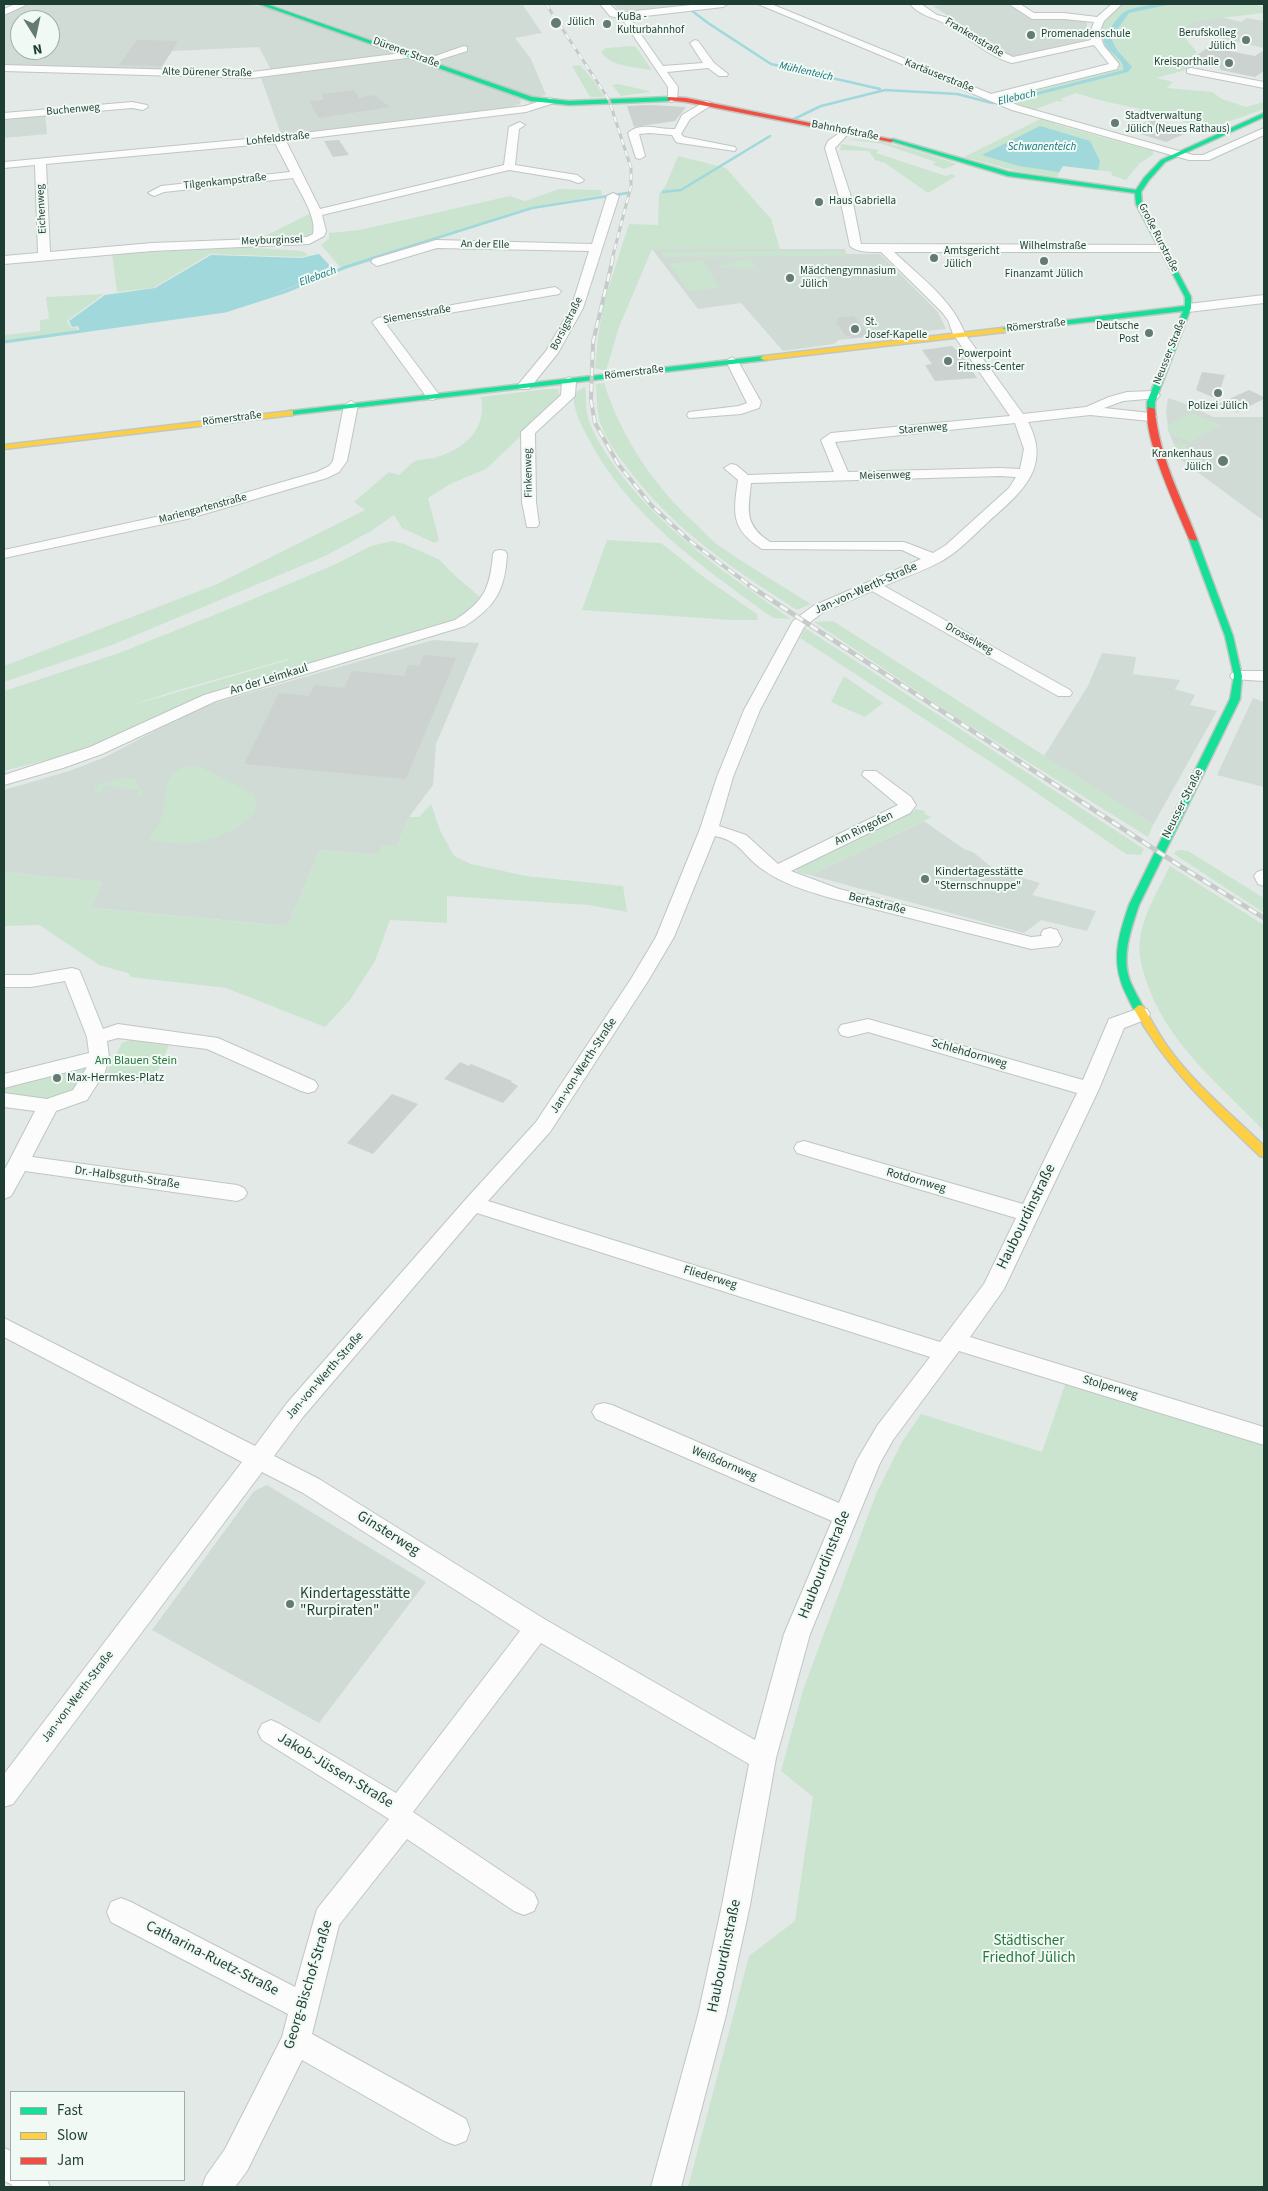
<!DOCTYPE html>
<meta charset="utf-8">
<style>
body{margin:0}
#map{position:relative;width:1268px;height:2191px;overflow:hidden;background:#e3e9e6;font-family:"Source Sans 3",sans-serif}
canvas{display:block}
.frame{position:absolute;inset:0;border:5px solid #1f3e33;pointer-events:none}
.legend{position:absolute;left:10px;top:2091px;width:175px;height:90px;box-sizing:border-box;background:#f1f9f4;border:1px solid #9daea7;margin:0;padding:6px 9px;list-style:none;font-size:15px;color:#1f3e33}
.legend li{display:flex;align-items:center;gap:10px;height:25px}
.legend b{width:25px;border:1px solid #9daea7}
.north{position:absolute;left:10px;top:10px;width:50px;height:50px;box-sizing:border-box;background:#f1f9f4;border:1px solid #9daea7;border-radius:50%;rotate:170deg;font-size:14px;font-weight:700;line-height:20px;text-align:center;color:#1f3e33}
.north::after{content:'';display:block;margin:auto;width:18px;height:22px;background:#647a72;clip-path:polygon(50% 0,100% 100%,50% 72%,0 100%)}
</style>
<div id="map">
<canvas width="1268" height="2191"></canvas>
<div class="frame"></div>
<ul class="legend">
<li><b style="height:6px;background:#16e098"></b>Fast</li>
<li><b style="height:6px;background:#ffcf43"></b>Slow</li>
<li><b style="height:6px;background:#f24e42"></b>Jam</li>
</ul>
<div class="north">N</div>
</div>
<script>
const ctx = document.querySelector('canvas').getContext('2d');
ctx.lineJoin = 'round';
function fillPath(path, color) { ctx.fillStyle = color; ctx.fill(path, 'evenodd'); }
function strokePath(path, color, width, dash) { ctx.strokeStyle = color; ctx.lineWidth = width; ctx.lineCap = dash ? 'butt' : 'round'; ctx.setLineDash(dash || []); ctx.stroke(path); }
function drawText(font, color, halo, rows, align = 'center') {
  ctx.font = font + ' "Source Sans 3",sans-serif'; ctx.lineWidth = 4; ctx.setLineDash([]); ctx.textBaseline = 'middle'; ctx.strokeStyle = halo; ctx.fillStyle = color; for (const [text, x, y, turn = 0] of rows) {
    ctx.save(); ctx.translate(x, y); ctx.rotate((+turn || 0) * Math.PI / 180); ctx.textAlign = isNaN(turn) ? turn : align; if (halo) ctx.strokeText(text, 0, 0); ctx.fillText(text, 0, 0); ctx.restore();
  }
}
const built = new Path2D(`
 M29,4H248L276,10L520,98L521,101L520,104L508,108L282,137L261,78L271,70L259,47L172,51L160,70L4,66V15ZM20,20H50V50H20Z
 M273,4H522L542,33L515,38L531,59L546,95L534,97L516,91Z
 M613,4H683L684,5L620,12Z
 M949,4H1008L1032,19L1060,18L1087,21L1086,40L1012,57L933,6Z
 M1221,17L1241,22L1247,18L1264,21V48L1181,29L1195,21Z
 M45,115L47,134L4,138V119Z
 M652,249H845L846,254H880L938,312L946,329L839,340L834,344L783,351L741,303L698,309Z
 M1168,398L1189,405L1213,417H1264V521L1181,460L1169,433L1166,412Z
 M433,640L479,643L436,744L433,785L409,817L397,846L378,855L320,850L288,926L91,908L102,882L4,872V790L69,771L103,758L186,715L211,704Z
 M1102,653L1136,657L1133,674L1180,680L1175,689L1195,695L1190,705L1217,711L1153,825L1044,756L1088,686Z
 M1253,698L1264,702V787L1217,775Z
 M924,821L964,849L973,852L995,870L1040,883L1032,895L1096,911L1087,931L1041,920L1024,933L810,875Z
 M267,1485L426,1582L319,1723L152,1630L254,1491Z`);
const green = new Path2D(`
 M1121,4H1252L1264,7V13L1195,21L1181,29L1190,32L1184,37L1197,52L1190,60L1196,62L1193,64L1197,65C1185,72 1171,73 1157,78L1173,82L1167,88L1212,92L1222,99L1246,107L1264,102V109L1203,131L1197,129L1196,126L1164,115L1137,113L1141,109C1119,105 1098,100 1076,93L1060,99L1064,101L1062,102L1057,101L1034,110L1000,97L1115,69L1118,65C1094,40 1091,26 1121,4Z
 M631,46L636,47L652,70C635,67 611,67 601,52L606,48Z
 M580,65L593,80L604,97H590L572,66Z
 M618,84L649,91L650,92L621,96L612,85Z
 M1040,119L1055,121V124L1145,149L1146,147L1156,149L1152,152L1154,154L1140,163L1126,180L1111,175L1112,172L1063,166L1057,177L1017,171L964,157Z
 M853,139C888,140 923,153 957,164L944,169L932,164L936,162L883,144L853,140L842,142Z
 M841,144L879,150L876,153L946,176L951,174L956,176L928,193L885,163L875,160L869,151L840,150Z
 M678,156L726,168L771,219L780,249H652L619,327L606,371L595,368L598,337L604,302L629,224L658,225L659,194L666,185Z
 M559,189L601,190L602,195L531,207L341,268L321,245L329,239V233L360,230L510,196L525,201Z
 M311,213L316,234L308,239L265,236Z
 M242,247L302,251L308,255L301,257L210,254L153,288L117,292L112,254Z
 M844,251L845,256L663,257L662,252Z
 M749,258L757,269L716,267Z
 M702,260L720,288L688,291L670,264Z
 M104,294L67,321L71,328L76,327L79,333L4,343V335L40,331V320L49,319L46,297Z
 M604,383C622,439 655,488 699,527C706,534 713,542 721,547C750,567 781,585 811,604L797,610C735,570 678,533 632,474C620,458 606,441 600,422C596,410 597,396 596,384Z
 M585,387C586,395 586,405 587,413C591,431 603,449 613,464C660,530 726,573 791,619L773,618C702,567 628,516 587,436C580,423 572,407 574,393Z
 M546,389H558L560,395L522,435L486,469L450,484L428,498L439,540L435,543L402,528L394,515L371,531L325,556L112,645L4,682V666L215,585L365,510L354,502L389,472L399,475C405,470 411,462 418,460C423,459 429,459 434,458C464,449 487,431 481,397Z
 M1190,413L1222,425L1190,442L1169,433L1167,426Z
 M1179,441L1186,444L1187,448L1198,453L1187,459L1190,461L1181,460L1175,444Z
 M607,540L661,543L705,578L757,614L758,620H733L582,610Z
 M392,541L404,544L440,560L451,572L480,597L458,620L189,701L97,747L4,771V691L119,653L239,605L336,564L371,546ZM288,659V660L129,706L175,691Z
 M833,621L1153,825L1148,837L950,713L814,622Z
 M805,628L1144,849L1141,855L1126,854L1009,774L800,638Z
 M844,676L883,703L865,717L831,702Z
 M187,766H199L253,794C256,800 257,806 254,812C248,827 208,842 193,843C179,845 163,842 149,840C153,833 158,826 161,819C170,796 158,776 187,766Z
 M122,778L135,779L144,794L139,797L137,796L139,790L105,786L100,793L96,792L94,788L97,785Z
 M431,804L440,830L454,856L471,864L526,876L623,886L627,912L588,905L447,896V923L390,920L375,961L350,1000L325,1027L226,988L131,977L128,973L99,965L39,925L4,926V872L103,882L91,908L288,926L320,850L378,855L381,845L397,846L409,817H419Z
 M916,809L925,811L924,814L932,817L810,875L797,872V867L911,813Z
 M1181,850L1188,851L1264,898V913L1174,854L1176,851Z
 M1170,866L1264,925V1131C1219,1084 1164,1041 1145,977C1141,965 1138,951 1140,939C1143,914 1159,889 1170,866Z
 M130,1040L169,1045L152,1084L104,1077L122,1043Z
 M78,1065L89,1072L80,1088L50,1100L4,1093V1084Z
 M1066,1382L1264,1442V2187H688L749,1956L795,1921L813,1797L781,1771L803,1690L876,1494L902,1442L921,1414L1042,1452Z`);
const water = new Path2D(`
 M1156,4H1172L1129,13L1111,38L1117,50L1132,67L1128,72L1010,102L1006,100L1123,70C1126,61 1110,53 1106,46C1102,40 1104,37 1108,32C1125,6 1126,10 1156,4Z
 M1040,126L1090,141L1100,161L1098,170L1063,166L1059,172L1019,166L982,155Z
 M319,254L334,270L279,292L222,311L80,331L78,326L72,327L69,321L105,295L155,288L211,255L301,258Z`);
const streamFar1 = new Path2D(`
 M683,4L708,23L771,64L880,89
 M794,119L821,106L885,90L957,94L992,103L1000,102
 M663,192L681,190L770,136
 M370,259L532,208L627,193`);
const stream = new Path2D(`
 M4,342L225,311L284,292L346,267L374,258`);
const building = new Path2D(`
 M137,40L178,41L162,66L119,65Z
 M1209,47L1255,56L1264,50V71L1255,77L1221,70L1218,64L1210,67L1193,64L1196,62L1189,60Z
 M354,90L359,98L374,95L390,107L319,118L309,101L324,100L322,94Z
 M647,105H652L686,107L675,121L634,127L627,106Z
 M1151,120L1189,132L1166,142L1128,130Z
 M339,140L349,155L333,157L324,141Z
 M854,316L870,336L852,338L850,336H846L835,321H839L837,318Z
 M952,346L961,354L977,378L935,381L925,365L932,364L922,350Z
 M1202,372L1225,375L1217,399L1196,390Z
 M1249,390L1264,397V399L1237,412L1218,404Z
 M424,655L456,658L406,779L244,764L279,693L309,696L315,685L344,688L352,671L404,676L408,665L419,666Z
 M460,1062L469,1066L471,1064L512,1081L511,1082L518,1086L503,1103L444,1079Z
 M392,1094L418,1104L373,1154L347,1143Z`);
const street = new Path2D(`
 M15,4H28L4,15V9Z
 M600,4H610C618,14 623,14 635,11L700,4H728L723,7L637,17L631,20L663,66L703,63L690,43L695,40L698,41L714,63L728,74L727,76H719L708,68L667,72L678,87L677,99L672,102L668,101V87L622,19L610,16Z
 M758,4H771L991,94L1109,64L1094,45L1012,63C986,56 967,35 944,23C932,17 919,15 910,4H921L937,15L949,18L997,49L1013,57L1091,40L1090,33L1094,22L1064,19H1032L1009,4H1020L1034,13H1064L1097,17L1112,4H1122L1104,21L1099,33L1104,46L1119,64L1117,69L1000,98L1020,106L1193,155H1203L1264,128V135L1209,160H1189L1012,110Z
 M464,46L467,47V51L426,64L421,61Z
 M410,52L415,55L414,57L252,78L4,71V65L252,72Z
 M1191,68L1264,82V88L1187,73V69Z
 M550,98L555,101L554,103L526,112L286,141L320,209L504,165L509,127L520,122L525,125L519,129L515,165L577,175L584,180L582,182L578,183L570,180L509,170L322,215L326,231L324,236L309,244L152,251L4,264V256L38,253L35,165L4,168V162L279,136L525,106ZM275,143L290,172L161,186L148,193L154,196L164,192L293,178C300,193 317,217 313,234L307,237L152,243L50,252L46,164Z
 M706,101L710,102V106L690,119L681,134L684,137L735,147L736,149L735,151L680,143L676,142L672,135L650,133L639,134L645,156L640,159L636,158L628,133C640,121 660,130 675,129L682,115Z
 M132,102L147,105L148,107L143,110L132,108L4,119V113Z
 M845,129L850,132L835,148L853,203L861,244L1166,245L1168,248L1162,252H894C919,276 953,300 965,334L1023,414L1086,407L1109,397L1127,392L1153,391L1160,395L1158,398L1123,401L1104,408L1150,413L1157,417L1150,421L1090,415L1028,422C1053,469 1019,494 987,523C972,537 958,552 940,562C923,571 902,578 884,586L1070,690L1072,693L1070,696H1058L872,591L823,612L804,627L760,710L733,777L719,826L746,835L778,864L898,805L862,775L864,771H876L911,797L916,805L910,813L791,871L839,889L1031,937L1042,936L1041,934L1043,930L1050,928L1057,930L1062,940L1058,946L1031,949L827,897C804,890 781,883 762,869C743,856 741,841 715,836L674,937L648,981L550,1132L488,1201L940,1342L984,1284L1016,1218L797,1153L794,1148L797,1143L804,1141L1023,1204L1077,1093L868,1032L848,1037L841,1035L838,1030L841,1025L868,1019L1083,1080L1109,1019L1140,1008L1147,1009L1150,1014L1147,1019L1124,1028L1099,1089L1004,1289L970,1337L1264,1427V1445L959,1351L893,1440L880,1463L810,1634L776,1758L750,1905L726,2015L681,2187H651L698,2015L722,1905L749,1764L541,1643L413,1812L534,1893L538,1902L534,1911L524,1915L514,1911L407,1839L339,1925L312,2034L466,2119L470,2130L466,2141L455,2145L444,2141L302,2060L247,2171L235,2187H202L206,2176L225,2149L282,2037L288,2014L111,1922L107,1912L111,1902L121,1898L131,1902L295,1987L317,1909L389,1819L262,1740L258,1732L262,1724L271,1720L280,1724L396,1793L520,1631L303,1493L262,1472L13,1804L4,1807V1774L242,1462L4,1337V1318L255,1446L287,1403L466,1199L536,1122L631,979L656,937L700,829L717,777L744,710L793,621L813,606L921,559L902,550L762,549C731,529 733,514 738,480L724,468L731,464L736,465L748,475L834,472L821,440L831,433L1010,416L953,334L948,320L942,312L881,252C870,252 858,253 850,246L841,203L825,148L828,141ZM1015,423L1024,449L1020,469L1000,468L848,472L835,442ZM1000,476L1016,477L1009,488L946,545L933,553L904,542H770C744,525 748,511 751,483ZM477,1213L930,1357L877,1426L857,1460L839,1503L612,1405L604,1403L596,1405L592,1412L596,1419L832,1521L784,1634L755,1740L546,1620L319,1479L274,1456L303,1417Z
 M613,193L619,196L583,308L558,353L529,389H519L517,386L546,351L571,308L589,251L437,248L377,266L371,262L373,259L436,240L592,244L607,196Z
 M555,287L561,291L559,294L386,324L440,396L433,400L428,399L372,322L378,318Z
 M1264,295V303L1188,312L1182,308L1188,304Z
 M732,357L738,361L761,402L759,408L741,414L689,418L687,415L689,412L739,406L747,403L726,361Z
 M569,377L576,381L575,396L535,433L536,502L539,524L537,527H527L522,502L521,432L561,395L562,381Z
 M351,401L358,405L347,461L339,472L327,478L187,519L4,558V550L179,512L317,472L329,466L333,461L344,405Z
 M500,550L505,551L507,554C505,590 496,606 465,626L216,701L102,754L63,768L4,785V775L90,747L204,695L455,620C484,601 490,589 493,554L495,551Z
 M1238,671H1264V681L1232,679L1230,676L1232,673Z
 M1263,870L1264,871V886L1258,884L1254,876L1257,872Z
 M72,968L79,970L81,974L103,1029L118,1024L218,1038L315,1081L318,1086L315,1091L308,1093L301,1091L207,1049L118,1038L107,1041L109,1057L105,1072L87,1100L56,1111L32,1157L237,1185L244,1188L247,1193L244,1198L237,1201L25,1171L11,1196L4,1199V1171L35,1111L4,1107V1093L47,1099L73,1090L87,1067L4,1088V1074L89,1053L87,1037L65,981L31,987H4V975H31Z
 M4,2148L11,2151V2180H47L50,2187H13L11,2184L4,2181Z`);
const fast = new Path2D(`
 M259,4H266L532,97L569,101L669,97L672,99L669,101L569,105L531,101Z
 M1264,113V117L1165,162L1149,180L1141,192L1142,204L1191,297V308L1155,402V409L1151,411L1147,409V402L1183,311L1002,332L998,330L1002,328L1185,306V297L1136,204L1135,193L1008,176L888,140L893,139L1009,172L1136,190L1144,178L1161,160Z
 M764,356L768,358L767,360L290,415L286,413L290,411Z
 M1190,537L1197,539L1233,636L1242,676L1240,699L1139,905C1131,929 1121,956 1130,981C1134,991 1140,1000 1144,1009L1139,1013C1133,1011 1131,1004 1128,998C1110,964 1117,940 1129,905L1230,699L1234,676L1225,636L1189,539Z`);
const slow = new Path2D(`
 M1002,328L1006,330L1005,332L764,360L760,358L764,356Z
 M290,411H293V415L4,449V445Z
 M1139,1005L1143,1006C1151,1020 1158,1033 1167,1046C1194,1084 1231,1114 1264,1146V1157L1260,1156C1212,1110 1166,1068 1134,1009Z`);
const jam = new Path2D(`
 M669,97L686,98L894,140L891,142L686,102L667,100Z
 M1148,407L1155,409C1158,454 1181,497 1197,539L1196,541L1189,539C1178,512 1141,433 1148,407Z`);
const railFar2 = new Path2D(`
 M546,4L609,100L631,168V186L612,259`);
const railFar1 = new Path2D(`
 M613,258L593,342L591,401L595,423L618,464L652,506L690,541L752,587`);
const rail = new Path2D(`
 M750,586L1177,864L1264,918`);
const markers = [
 [556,23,6,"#647a72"],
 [607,24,5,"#647a72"],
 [1031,35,5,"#647a72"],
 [1246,40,5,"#647a72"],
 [1229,63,5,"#647a72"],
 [1115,123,5,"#647a72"],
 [819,202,5,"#647a72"],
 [934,258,5,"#647a72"],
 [1044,261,5,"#647a72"],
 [790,278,5,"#647a72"],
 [855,329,5,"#647a72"],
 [1149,333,5,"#647a72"],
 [948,361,5,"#647a72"],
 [1218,393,5,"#647a72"],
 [1223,461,6,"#647a72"],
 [925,879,5,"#647a72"],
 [57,1078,5,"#647a72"],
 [290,1604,5,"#647a72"]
];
const farPoinames = [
 ["KuBa -",617,18],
 ["Kulturbahnhof",617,31],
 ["Jülich",567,23],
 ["Berufskolleg",1236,34,"right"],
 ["Jülich",1236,47,"right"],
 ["Promenadenschule",1041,35],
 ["Kreisporthalle",1219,63,"right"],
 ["Stadtverwaltung",1125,117],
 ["Jülich (Neues Rathaus)",1125,130],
 ["Haus Gabriella",829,202],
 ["Amtsgericht",944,252],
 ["Jülich",944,265],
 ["Mädchengymnasium",800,272],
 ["Jülich",800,285],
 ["Finanzamt Jülich",1044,275,"center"],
 ["St.",865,323],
 ["Josef-Kapelle",865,336],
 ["Deutsche",1139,327,"right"],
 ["Post",1139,340,"right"],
 ["Powerpoint",958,355],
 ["Fitness-Center",958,368],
 ["Polizei Jülich",1218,407,"center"],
 ["Krankenhaus",1212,455,"right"],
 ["Jülich",1212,468,"right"]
];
const farStreetnames = [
 ["Frankenstraße",974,38,31],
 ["Dürener Straße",406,53,20],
 ["Alte Dürener Straße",207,73,1],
 ["Kartäuserstraße",939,76,22],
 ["Buchenweg",73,110,-5],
 ["Bahnhofstraße",845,131,11],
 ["Lohfeldstraße",278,139,-6],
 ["Tilgenkampstraße",225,182,-6],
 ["Eichenweg",42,209,-93],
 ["Große Rurstraße",1158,238,63],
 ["Meyburginsel",272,241,-2],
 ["An der Elle",485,245,1],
 ["Wilhelmstraße",1053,247],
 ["Siemensstraße",417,315,-10],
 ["Borsigstraße",567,324,-63],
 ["Römerstraße",1036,326,-6],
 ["Neusser Straße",1170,352,-68],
 ["Römerstraße",634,373,-7],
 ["Römerstraße",232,419,-7],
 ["Starenweg",923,429,-5],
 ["Finkenweg",529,473,-91],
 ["Meisenweg",885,476,-2],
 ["Mariengartenstraße",203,509,-15],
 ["Drosselweg",969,639,29]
];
const farWaternames = [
 ["Mühlenteich",806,72,13],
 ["Ellebach",1017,98,-13],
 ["Schwanenteich",1042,148],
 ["Ellebach",318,277,-20]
];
const streetNames = [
 ["Jan-von-Werth-Straße",866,589,-24],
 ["An der Leimkaul",269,680,-17],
 ["Neusser Straße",1183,804,-63],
 ["Am Ringofen",864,829,-26],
 ["Bertastraße",877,904,14],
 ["Schlehdornweg",969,1054,16],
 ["Jan-von-Werth-Straße",584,1066,-57],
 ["Dr.-Halbsguth-Straße",127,1178,8],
 ["Rotdornweg",916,1181,16],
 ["Fliederweg",710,1278,17],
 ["Jan-von-Werth-Straße",325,1376,-49],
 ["Stolperweg",1110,1388,17],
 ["Weißdornweg",724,1464,23],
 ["Jan-von-Werth-Straße",78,1697,-53]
];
const poiNames = [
 ["Kindertagesstätte",935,872],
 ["\"Sternschnuppe\"",935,886],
 ["Max-Hermkes-Platz",67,1078]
];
const parkNames = [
 ["Am Blauen Stein",136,1061]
];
const nearStreetnames = [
 ["Haubourdinstraße",1027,1217,-64],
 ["Ginsterweg",388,1534,32],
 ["Haubourdinstraße",825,1565,-68],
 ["Jakob-Jüssen-Straße",335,1771,31],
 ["Haubourdinstraße",725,1956,-78],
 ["Catharina-Ruetz-Straße",212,1959,27],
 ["Georg-Bischof-Straße",309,1985,-73]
];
const nearPoinames = [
 ["Kindertagesstätte",300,1595],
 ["\"Rurpiraten\"",300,1612]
];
const nearParknames = [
 ["Städtischer",1029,1942],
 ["Friedhof Jülich",1029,1959]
];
fillPath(built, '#d0dbd6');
fillPath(green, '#cbe4d0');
fillPath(water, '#a0d8db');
strokePath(streamFar1, '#a0d8db', 2.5);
strokePath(stream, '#a0d8db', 3);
fillPath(building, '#cbd2cf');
strokePath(street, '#c0c6c3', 2);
strokePath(fast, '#bfc7c3', 3);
strokePath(slow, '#bfc7c3', 3);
strokePath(jam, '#bfc7c3', 3);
fillPath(street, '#fbfcfb');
fillPath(fast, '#16e098');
fillPath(slow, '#ffcf43');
fillPath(jam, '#f24e42');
strokePath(railFar2, '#c6cbc9', 3);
strokePath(railFar1, '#c6cbc9', 4);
strokePath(rail, '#c6cbc9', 5);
strokePath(railFar2, '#f1f9f4', 2, [6]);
strokePath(railFar1, '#f1f9f4', 2.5, [8]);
strokePath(rail, '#f1f9f4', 3, [9]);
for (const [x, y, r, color] of markers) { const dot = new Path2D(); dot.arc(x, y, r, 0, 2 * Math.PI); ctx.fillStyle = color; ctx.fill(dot); strokePath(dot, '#f1f9f4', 2); }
drawText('11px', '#1f3e33', '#f1f9f4', farPoinames, 'left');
drawText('11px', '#1f3e33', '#f1f9f4', farStreetnames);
drawText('italic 11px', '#15767f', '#f1f9f4', farWaternames);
drawText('12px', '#1f3e33', '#f1f9f4', streetNames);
drawText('12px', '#1f3e33', '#f1f9f4', poiNames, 'left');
drawText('12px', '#26783f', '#f1f9f4', parkNames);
drawText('15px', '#1f3e33', '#f1f9f4', nearStreetnames);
drawText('15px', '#1f3e33', '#f1f9f4', nearPoinames, 'left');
drawText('15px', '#26783f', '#f1f9f4', nearParknames);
</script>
